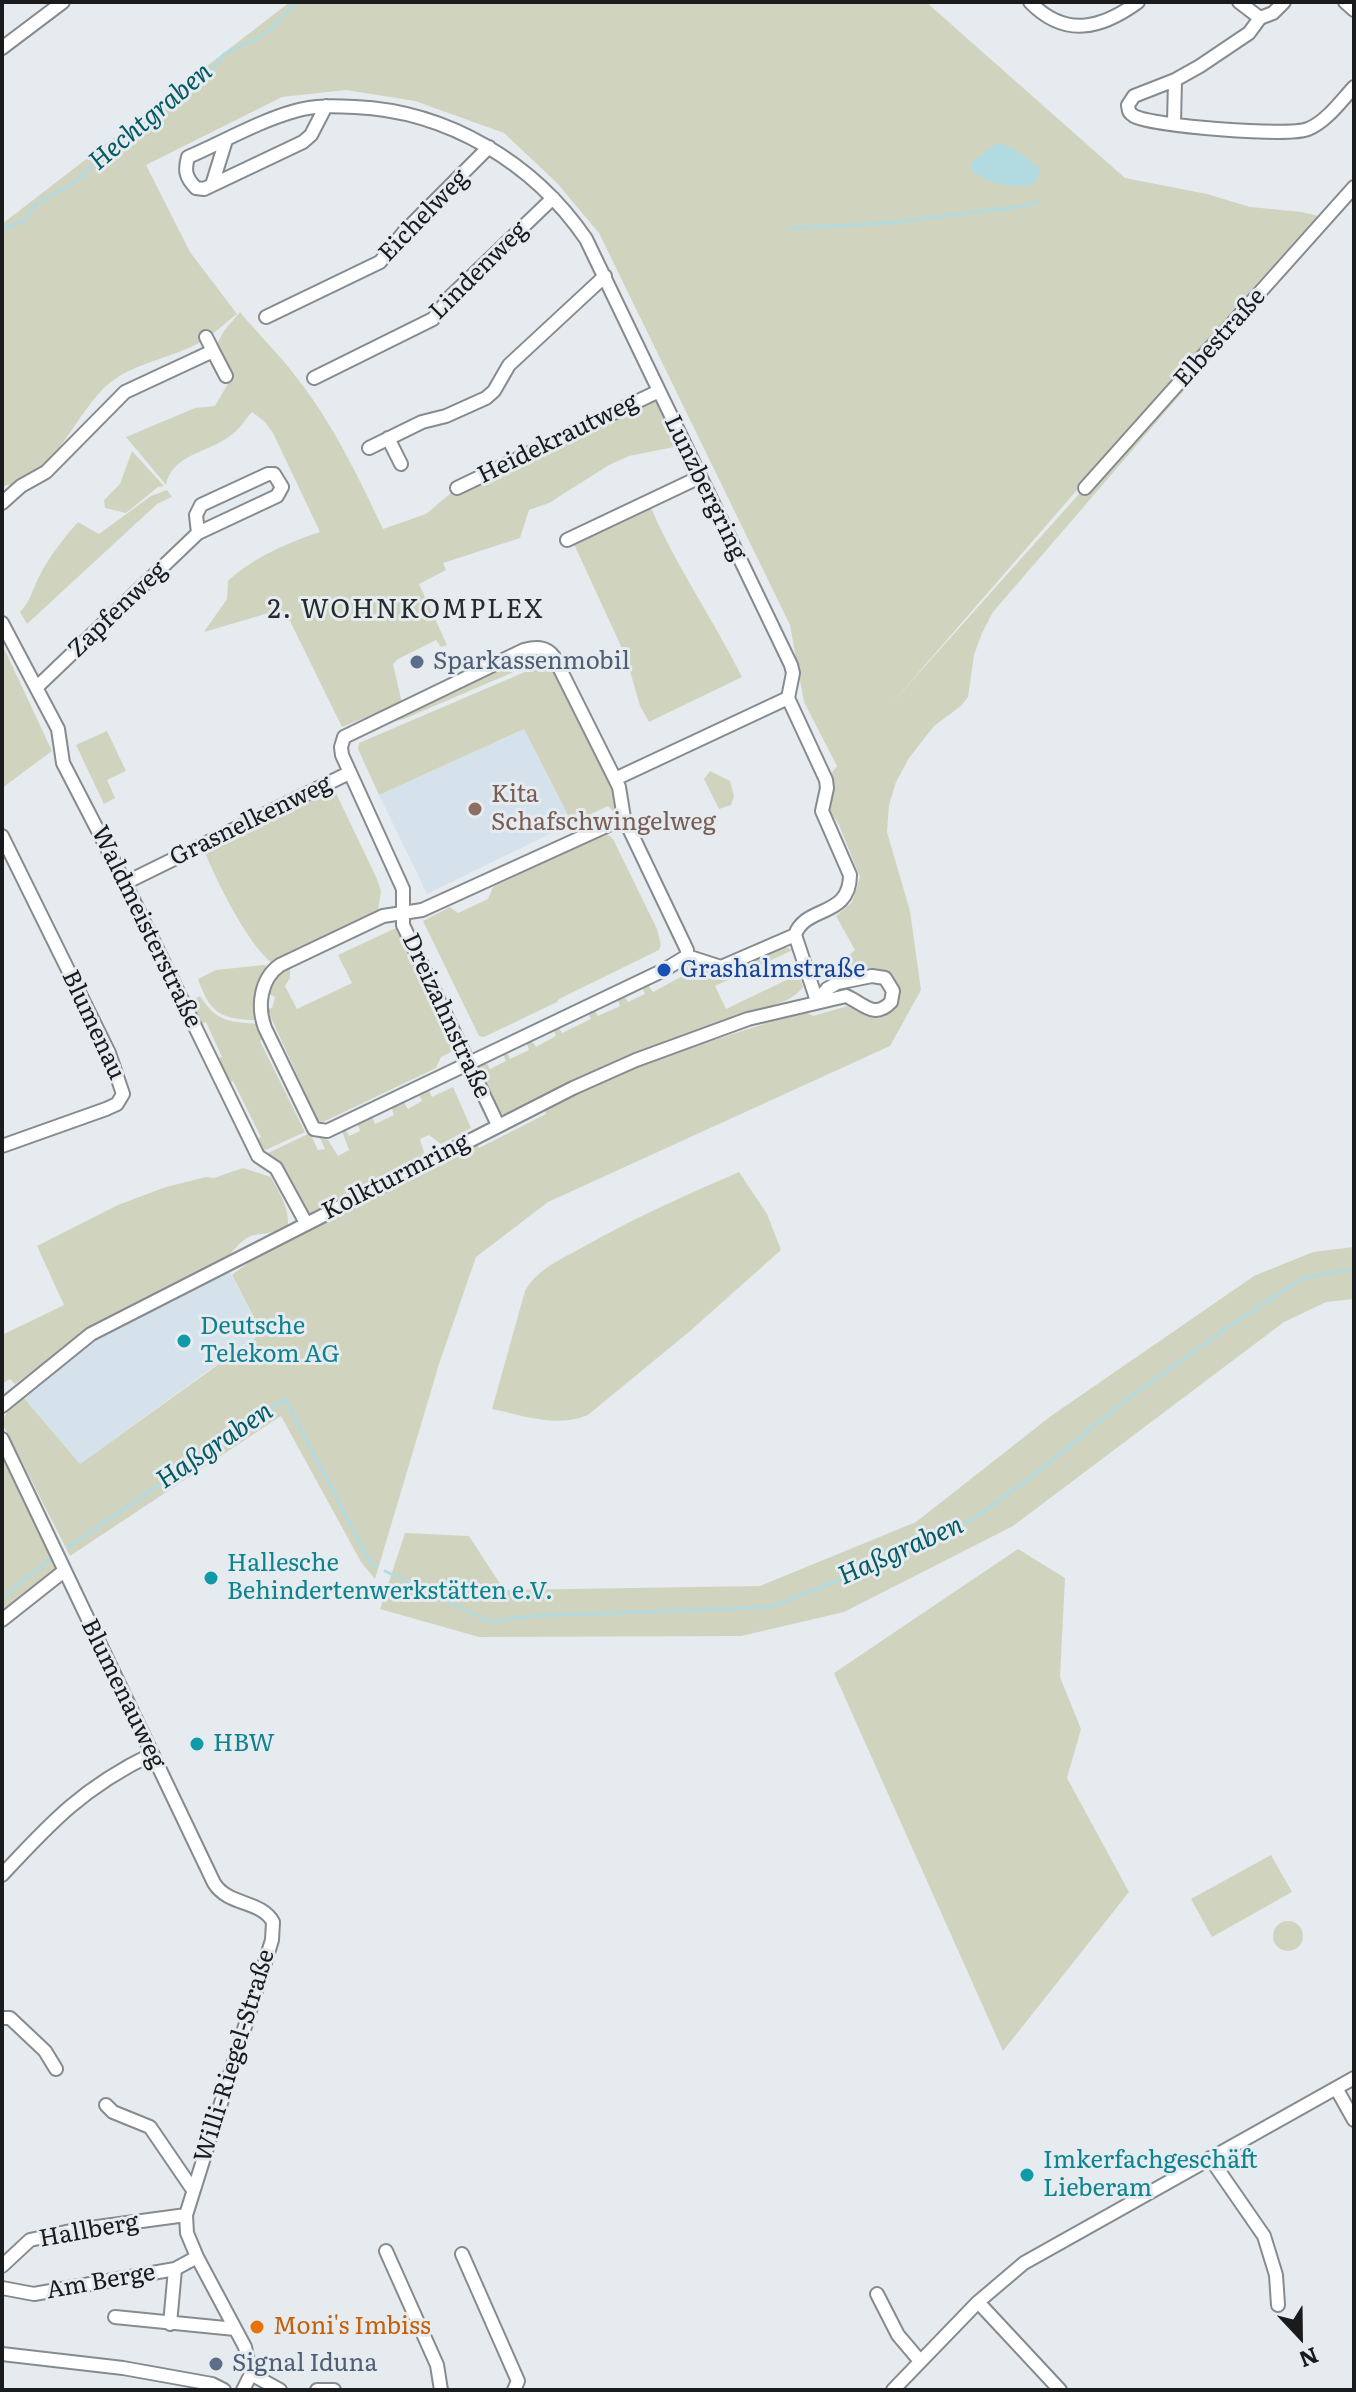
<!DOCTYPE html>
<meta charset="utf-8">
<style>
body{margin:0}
#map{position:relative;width:1356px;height:2392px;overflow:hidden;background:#e6ebef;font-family:Literata,serif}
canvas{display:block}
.frame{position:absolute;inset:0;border:4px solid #1a1b1d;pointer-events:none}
.north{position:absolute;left:1260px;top:2296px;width:80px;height:80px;-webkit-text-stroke:6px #e6ebef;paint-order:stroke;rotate:158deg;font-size:22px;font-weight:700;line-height:32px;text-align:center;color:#1a1b1d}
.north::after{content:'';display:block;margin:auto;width:28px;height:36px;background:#1a1b1d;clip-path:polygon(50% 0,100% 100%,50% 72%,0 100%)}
</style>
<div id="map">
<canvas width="1356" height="2392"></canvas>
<div class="frame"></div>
<div class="north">N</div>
</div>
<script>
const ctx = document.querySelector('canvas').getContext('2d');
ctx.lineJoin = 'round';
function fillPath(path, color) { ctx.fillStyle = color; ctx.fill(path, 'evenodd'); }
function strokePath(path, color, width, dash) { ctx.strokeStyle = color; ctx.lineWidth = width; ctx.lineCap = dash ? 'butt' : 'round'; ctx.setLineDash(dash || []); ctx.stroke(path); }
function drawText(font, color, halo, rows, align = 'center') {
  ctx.font = font + ' Literata,serif'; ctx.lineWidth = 6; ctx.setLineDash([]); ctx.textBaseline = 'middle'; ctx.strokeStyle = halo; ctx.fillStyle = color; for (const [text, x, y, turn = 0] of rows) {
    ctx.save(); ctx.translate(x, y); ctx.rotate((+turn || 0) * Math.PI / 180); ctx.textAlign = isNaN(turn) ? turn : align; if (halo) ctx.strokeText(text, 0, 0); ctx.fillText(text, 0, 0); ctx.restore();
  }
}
const built = new Path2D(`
 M524,729L572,823L427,894L379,795Z
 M226,1265L261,1332L80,1464L20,1393L92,1335Z`);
const green = new Path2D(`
 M290,2H926L1125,178L1207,194L1250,207L1302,212L1318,216L1248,293L892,703L1250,303L1254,309L993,612L982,633L974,655L968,697L961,706L934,726L909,758L896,782L889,805L887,832L910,911L921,990L890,1046L548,1202L476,1257L439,1364L375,1579L361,1562L281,1416L70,1556L3,1425C2,1412 15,1406 24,1398L80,1464L262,1333L232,1275L249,1262L475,1142L479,1148L546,1114L544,1108L643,1063L804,1011L813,1016L851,1005L872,1017L887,1012L899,1002L897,987L882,969L854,970L847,957L855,950L836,916L852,902L860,877L839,825L827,807L826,780L837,766L804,702L790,625L599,233L557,183L504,133L415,101L346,90L282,97L146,165L190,252L237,314C224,324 212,336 197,344C166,360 127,364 102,390C72,421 50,482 2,486V224Z
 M240,312C258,334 280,355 297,378C333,424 358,476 383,529L426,514L457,488L659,391L700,477L690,481L674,447L629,456L609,465L549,503L529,510L520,538L443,563L446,570L419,584L447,645L441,647L436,640L398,659L393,664L402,703L342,727L290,621L272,612L204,632L227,599L228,581C254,557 287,543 320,532L273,433L265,422L252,412C245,420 239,430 230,436C209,452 171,455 166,485L126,437L195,408L215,406L229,382L213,351L224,331Z
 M132,451L164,486L158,487L126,513L105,508L104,500L120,484Z
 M167,490L172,497L157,504L27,624L20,612C31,601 33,587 41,573C51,554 64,538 78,522L99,534L151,496Z
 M650,506C676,566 713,619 742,677L649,722L640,706L626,657L573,542Z
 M2,644L52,751L2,788Z
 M534,655L544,659L404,719L375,726L520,658Z
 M548,662L618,801L620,811H613L608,806L572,823L524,729L379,795L358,749L359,743Z
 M107,731L126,771L107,780L115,798L104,804L76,745Z
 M710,771L730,781L734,796L731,805L719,809L704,779Z
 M330,789L335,791L377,879L381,891L378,911L367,916L368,919L273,964C247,944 216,880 203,848Z
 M606,833L613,839L657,929L661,945L659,950L559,999L557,1002L484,1037L479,1036L423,921L450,907L458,913L488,899L493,887Z
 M398,927L455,1050L441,1057L436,1068L323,1122L318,1121L267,1009L272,1008L275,997L267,993L273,975L290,967V978L285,986L297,1009L352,983L338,955Z
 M782,946L793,950L715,986L726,1009L799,974L803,987C783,1013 741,1005 717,1027L507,1115L499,1113L496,1109L479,1074L480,1067L486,1062L490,1069L506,1061L503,1054L507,1052L510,1059L529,1050L526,1042L531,1040L536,1047L556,1036L553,1029L558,1026L562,1033L591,1019L588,1012L594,1009L598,1016L620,1006L617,998L624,996L628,1002L645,994L642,987L647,984L653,992L688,973L685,967L727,970Z
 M264,965L270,967L259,1020C222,1020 210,1014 198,979L216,970Z
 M200,996C217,1023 231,1022 261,1024L266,1037L260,1041L305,1132L261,1152L255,1140L261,1137L233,1081L228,1083L216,1060L222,1057L206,1022L199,1025L188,1003Z
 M453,1087L471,1128L441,1144L429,1135L420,1139L424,1152L419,1162L316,1214H306L264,1155L310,1133L318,1150L325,1149L320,1138L328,1140L338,1156L349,1150L342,1131L345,1129L349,1136L360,1131L357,1122L372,1116L375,1124L394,1115L391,1106L403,1101L408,1109L422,1101L418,1093L428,1089L432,1097Z
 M243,1168L271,1177C279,1192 289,1207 288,1225C276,1235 265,1232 251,1236C241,1240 234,1250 227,1258L79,1337L15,1384L10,1379L2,1384V1335L64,1305L37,1246L118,1205L166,1187L206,1177L214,1178Z
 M739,1172L767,1214L781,1250L690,1331L588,1415C556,1428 525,1416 492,1409L525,1291C537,1269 562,1259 583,1247C634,1218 686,1195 739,1172Z
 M1354,1247V1299L1326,1302L1284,1322L1013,1526L844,1612L741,1636L479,1637L380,1609L405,1533L469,1536L504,1590L760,1586L916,1522L1051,1416L1254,1276L1313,1252Z
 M2,1459L26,1498L56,1568L2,1615Z
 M1018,1549L1065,1578L1060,1677L1081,1729L1067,1778L1129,1892L1003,2051L834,1673Z
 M1271,1855L1292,1892L1212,1937L1191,1899Z
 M1273 1936a15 15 0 1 1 30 0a15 15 0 1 1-30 0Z`);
const water = new Path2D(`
 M997,143L1014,149L1039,168L1040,174L1032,185C1007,187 993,185 972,171V162Z`);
const stream = new Path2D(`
 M791,228L888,223L1024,206L1040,201
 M2,229L23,221L36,204L74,183L139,123L168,106L202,81L224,54L265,34L297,2
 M68,1547L285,1399L370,1562L376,1566
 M385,1571L490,1622L531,1616L771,1607L894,1558L973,1519L1029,1479L1123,1402L1231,1325L1303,1278L1354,1269
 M2,1598L50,1559`);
const minor = new Path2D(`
 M1030,2C1065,38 1101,29 1138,2
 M1239,2L1260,18
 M1284,2L1273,13L1260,18L1249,33L1200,66L1175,80L1134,96L1128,105C1129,111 1128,112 1134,116C1152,126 1288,137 1308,129C1326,122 1341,101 1354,87
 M1345,2L1354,10
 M2,48L63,2
 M326,106L311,135L303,142L204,189L196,188C186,178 184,171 188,157C223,142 259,121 295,111C315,105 335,106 355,107C448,111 534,163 586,239L791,665L793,673L788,698L826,780L827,788L822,811L850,875C850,918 805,905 795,935L817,1001
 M1174,123L1175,80
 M212,185L226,140
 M266,317L380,262L404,232L489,147
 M213,351L226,376
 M314,378L433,319L451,296L553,198
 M388,438L401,464
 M369,448L422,422L446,416L486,398L494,391L509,365L605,276
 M457,488L659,391
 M1085,488L1354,187
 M2,503L21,486L46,472L125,392L213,351L206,337
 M567,540L700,477
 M2,623L58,729L63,763L125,883L258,1156L276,1168L306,1223
 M37,687L198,533L277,496L282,487L274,474H268L201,505L196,515L198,533
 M615,779L788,698
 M624,818L422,910L383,916L280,965C260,979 257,1007 265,1028L314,1129L327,1131L664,970L687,956
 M2,836L109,1053L123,1094L117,1104L106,1109L2,1146
 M125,883L349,773
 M687,956L721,967L795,935
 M498,1125L403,925V889L342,755L341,747L344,737L524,650C535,647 546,646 554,657L619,787L624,818L687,950V956
 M2,1406L91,1334L573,1088L636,1060L748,1019L846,996C863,1003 874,1020 891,1002L893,991L885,978L872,976L837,983L827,989L817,1001
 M2,1439L214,1883C228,1906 261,1900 273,1922L272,1940L186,2215L187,2233L197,2257L245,2347L251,2374L243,2390
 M2,1620L64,1571
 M2,1875C52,1821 84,1787 152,1754
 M2,2018H10L45,2051L56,2069
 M1336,2088L1354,2120
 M106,2105L113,2112L150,2127L193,2190
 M1210,2158L1264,2236L1276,2275L1278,2305
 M386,2251L437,2365L441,2390
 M462,2254L518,2381L514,2390
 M2,2266L30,2240L75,2230L186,2215
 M2,2288L34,2294L175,2269L197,2257
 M877,2294L898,2335L920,2361
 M978,2302L1060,2390
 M115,2317L235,2329
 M170,2324L175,2269
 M2,2354L123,2368L212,2384L224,2390
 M251,2374L280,2390
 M317,2390H334
 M893,2390L978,2302L1024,2263L1354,2078`);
const markers = [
 [417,662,8,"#5c6f8a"],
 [475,809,8,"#8d6e63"],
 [664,970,8,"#1a4fb4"],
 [184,1341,8,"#0f9aa8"],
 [211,1578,8,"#0f9aa8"],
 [197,1744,8,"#0f9aa8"],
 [1027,2175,8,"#0f9aa8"],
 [257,2327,8,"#e8710a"],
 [216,2364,8,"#5c6f8a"]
];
const streetNames = [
 ["Eichelweg",424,216,-46],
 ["Lindenweg",479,271,-45],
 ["Elbestraße",1220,338,-48],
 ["Heidekrautweg",558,439,-26],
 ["Lunzbergring",705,488,64],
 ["Zapfenweg",118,610,-44],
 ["Grasnelkenweg",251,821,-26],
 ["Waldmeisterstraße",146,927,64],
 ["Dreizahnstraße",446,1016,65],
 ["Blumenau",93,1025,65],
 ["Kolkturmring",396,1177,-27],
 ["Blumenauweg",123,1694,64],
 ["Willi-Riegel-Straße",235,2056,-73],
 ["Hallberg",89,2231,-10],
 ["Am Berge",101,2282,-10]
];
const serviceNames = [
 ["Sparkassenmobil",433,662],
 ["Signal Iduna",232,2364]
];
const educationNames = [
 ["Kita",491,795],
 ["Schafschwingelweg",491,823]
];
const transitNames = [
 ["Grashalmstraße",680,970]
];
const cultureNames = [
 ["Deutsche",200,1327],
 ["Telekom AG",200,1355],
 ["Hallesche",227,1564],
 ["Behindertenwerkstätten e.V.",227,1592],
 ["HBW",213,1744],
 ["Imkerfachgeschäft",1043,2161],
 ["Lieberam",1043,2189]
];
const foodNames = [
 ["Moni's Imbiss",273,2327]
];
const waterNames = [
 ["Hechtgraben",151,117,-40],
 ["Haßgraben",215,1446,-34],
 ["Haßgraben",901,1551,-24]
];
const neighbourhoodNames = [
 ["2. WOHNKOMPLEX",406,610]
];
fillPath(built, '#d5e2eb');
fillPath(green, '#d0d4be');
fillPath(water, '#b2dae1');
strokePath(stream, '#b2dae1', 3);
strokePath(minor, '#868b8f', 16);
strokePath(minor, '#fff', 12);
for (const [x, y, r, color] of markers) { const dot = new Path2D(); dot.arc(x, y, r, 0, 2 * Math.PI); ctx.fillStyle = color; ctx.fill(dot); strokePath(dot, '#e6ebef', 3); }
drawText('24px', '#1a1b1d', '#e6ebef', streetNames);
drawText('24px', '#4e5e75', '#e6ebef', serviceNames, 'left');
drawText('24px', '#785e54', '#e6ebef', educationNames, 'left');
drawText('24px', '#164399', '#e6ebef', transitNames, 'left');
drawText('24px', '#0d838f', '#e6ebef', cultureNames, 'left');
drawText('24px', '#c56008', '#e6ebef', foodNames, 'left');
drawText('italic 26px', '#045a65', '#e6ebef', waterNames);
ctx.letterSpacing = '2px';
drawText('26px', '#262a2d', '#e6ebef', neighbourhoodNames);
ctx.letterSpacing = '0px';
</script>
